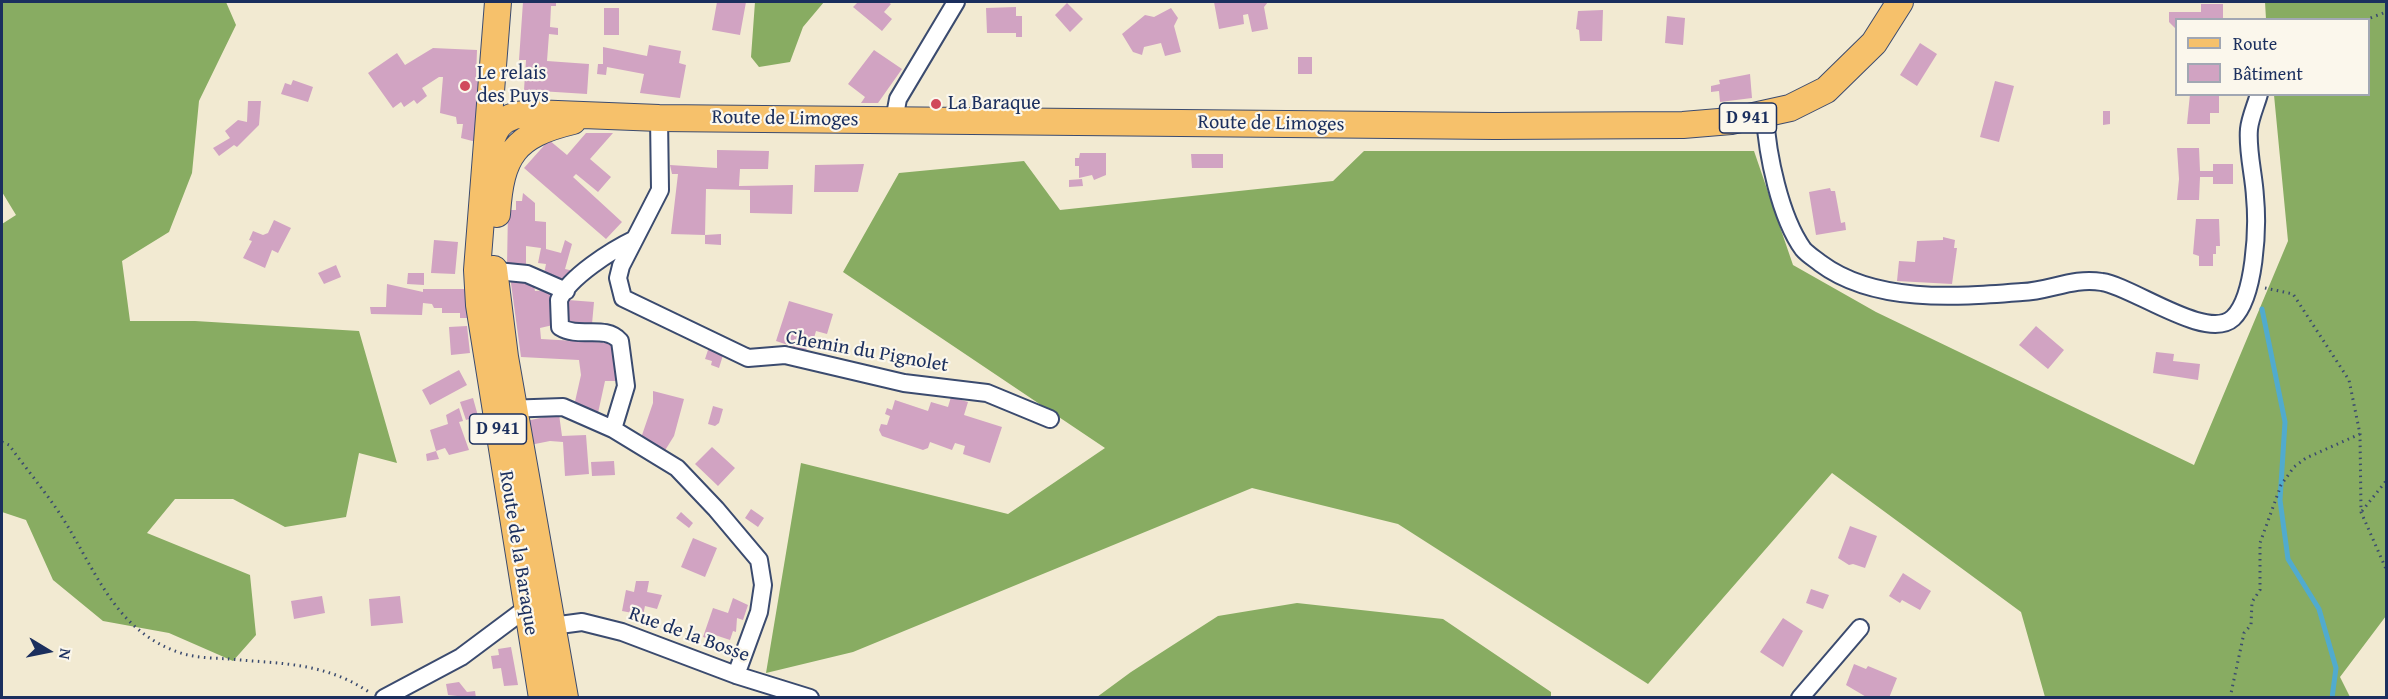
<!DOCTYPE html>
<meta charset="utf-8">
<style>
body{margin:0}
#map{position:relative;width:2388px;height:699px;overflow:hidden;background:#f2ead2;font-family:"Gentium Book Plus",serif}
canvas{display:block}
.frame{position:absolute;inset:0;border:3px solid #1b2f5e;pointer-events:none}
.legend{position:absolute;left:2175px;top:18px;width:195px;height:78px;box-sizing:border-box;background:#fbf7ec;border:2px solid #a1a7b3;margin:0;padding:8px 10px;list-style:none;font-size:18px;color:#1b2f5e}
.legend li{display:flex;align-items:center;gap:12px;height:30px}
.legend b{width:30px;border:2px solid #a1a7b3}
.north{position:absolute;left:18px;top:621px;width:60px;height:60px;-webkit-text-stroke:4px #fbf7ec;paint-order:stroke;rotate:100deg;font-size:16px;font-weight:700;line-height:24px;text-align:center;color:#1b2f5e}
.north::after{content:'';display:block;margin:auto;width:21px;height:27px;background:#1b2f5e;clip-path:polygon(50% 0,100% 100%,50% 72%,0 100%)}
</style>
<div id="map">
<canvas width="2388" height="699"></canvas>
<div class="frame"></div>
<ul class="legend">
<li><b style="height:8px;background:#f6c16b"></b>Route</li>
<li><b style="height:16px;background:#d1a3c2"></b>Bâtiment</li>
</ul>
<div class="north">N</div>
</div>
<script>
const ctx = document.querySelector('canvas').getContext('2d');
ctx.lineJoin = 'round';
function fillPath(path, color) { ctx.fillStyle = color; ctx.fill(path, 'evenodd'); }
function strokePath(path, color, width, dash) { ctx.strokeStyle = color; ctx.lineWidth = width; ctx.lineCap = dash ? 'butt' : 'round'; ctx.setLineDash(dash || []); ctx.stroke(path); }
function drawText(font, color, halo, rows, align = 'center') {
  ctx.font = font + ' "Gentium Book Plus",serif'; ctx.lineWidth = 4.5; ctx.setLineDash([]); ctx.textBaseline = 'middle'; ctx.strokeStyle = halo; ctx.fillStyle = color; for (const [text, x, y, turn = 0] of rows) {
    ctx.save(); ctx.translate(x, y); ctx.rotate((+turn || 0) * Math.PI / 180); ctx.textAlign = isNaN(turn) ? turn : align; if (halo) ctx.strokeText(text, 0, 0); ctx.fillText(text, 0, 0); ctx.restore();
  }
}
const forest = new Path2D(`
 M2,2H226L236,25L199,101L192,173L169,232L122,261L130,321H195L359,331L397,463L359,453L346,517L285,527L233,499H175L147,533L250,575L256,635L233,661L169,633L103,621L53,580L26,520L2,512V224L16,215L2,192Z
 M755,2H824L803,27L790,62L759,67L751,57Z
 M2265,2H2386V616L2340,677L2350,697H2045L2021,612L1832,473L1648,684L1398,524L1252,488L853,652L766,673L801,463L1008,514L1105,448L843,272L899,173L1024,161L1060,210L1333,181L1364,151H1754L1793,265L1876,312L2194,465L2288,241L2274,95L2368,94V20L2266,19Z
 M1297,603L1443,619L1551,692V697H1097L1131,672L1218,616Z`);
const stream = new Path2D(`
 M2262,309L2285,422L2280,500L2288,559L2319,609L2336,668L2332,698`);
const building = new Path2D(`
 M523,2H556V6H551L550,27L558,28V35L549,34L547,61L589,64L587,94L524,90L526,60H519Z
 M717,2H746L740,35L712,30Z
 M858,2H888L891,4L884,12L892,19L882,31L853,7Z
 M1214,2H1268L1264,7L1268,29L1252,32L1248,14L1243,15L1244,24L1219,29Z
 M1067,3L1083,19L1070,32L1055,15Z
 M2201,4H2223V20H2176V29L2169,22V12H2201Z
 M1016,7V16H1022V37H1016V33H987L986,8Z
 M604,8H619V35H604Z
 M1171,8L1178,18L1174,26L1181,52L1165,56L1161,43L1144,47L1142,55L1133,52L1122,34L1145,15L1154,17Z
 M1603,10L1602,41H1580L1579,30L1576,29L1578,11Z
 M1667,16L1685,18L1683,45L1665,43Z
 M1920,43L1937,54L1917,86L1900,75Z
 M649,45L681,51L679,63L686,65L680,98L640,93L644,74L607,67L606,75L597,74L598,64H603V47L647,56Z
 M433,48L477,50L476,77L481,78L476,142L461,138L463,124H457L456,117L440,113L443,77H439L422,88L427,96L417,104L414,100L404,107L401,102L393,108L368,73L397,53L405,65Z
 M874,50L902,69L878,103H861L865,97L848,84Z
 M1298,57H1312V74H1298Z
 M1750,74L1752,98L1720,102L1719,91L1711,92V86L1720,84L1719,80Z
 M293,80L313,87L308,102L281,94L285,83L291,85Z
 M1995,81L2014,86L1999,142L1980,137Z
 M2190,94H2219V113H2210V124H2187Z
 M248,101H261L259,125L237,147L234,145L219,156L213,148L230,138L225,131L238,120L247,122Z
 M2103,111H2110V124L2103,125Z
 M586,133H613L590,159L611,177L598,192L576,174L573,177L622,222L606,239L524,168L549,140L567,155Z
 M2177,148H2199L2200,171H2213V164H2233V184H2213V177H2200L2199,200H2177L2179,179Z
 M717,150L769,151L768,169H740L739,186L793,185L792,214L750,213V190L706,189L705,235L671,234L678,174H672L670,165L717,168Z
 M1080,153H1106V175L1094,180L1092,175L1079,178V166H1075V158H1079Z
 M1191,154H1223V168H1192Z
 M864,164L858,192H814L815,165Z
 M1082,179L1083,186L1069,187V180Z
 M1830,188L1831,191H1835L1841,223L1845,222L1846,230L1816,235L1809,192Z
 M523,193L535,203V221L546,222V249L561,253L565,240L572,244L565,269L574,271L569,280L544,274L546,264L538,263L541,248L526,246V266H507L508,210H516V201H522Z
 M2196,219H2219L2220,246H2216V254H2213V266H2199V256L2193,254Z
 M274,220L291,228L278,253L272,250L265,268L243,258L252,241L249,240L253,231L263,235L268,233Z
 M721,234V245L705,244V235Z
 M1943,237L1955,240L1954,248H1957L1952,284L1897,281L1899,261L1915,262L1917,241L1943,240Z
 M434,240L458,242L455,274L431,273Z
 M336,265L341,277L324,284L318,273Z
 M408,273H424V285L407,284Z
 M510,276L533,280L535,291L550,290L555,293L553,325L540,328L541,339L611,343L618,381H605L598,413L574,406L581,375L579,360L521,357Z
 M387,284L423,292V289H466L467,318H460V313H442V308H434L432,304L423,303L422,315L371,314L370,307H386Z
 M568,300L594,302L592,324L565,321Z
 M789,301L833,314L827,334L816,331L814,338L811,337L806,351L776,341Z
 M467,326L470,353L451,355L449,327Z
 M2036,326L2064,350L2048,369L2019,345Z
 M709,347L724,352L719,368L711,365L712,361L705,359Z
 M2156,352L2174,354L2173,361L2200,364L2198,380L2153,373Z
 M459,370L467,385L430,405L422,390Z
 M653,391L684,399L674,436L664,452L641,438L653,403Z
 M951,397L968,402L964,415L1002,427L990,463L963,454L965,446L955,443L952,450L930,442L928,448L923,450L882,436L879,430L881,424L887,425L890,416L885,414L887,408L892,410L895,400L928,411L931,402L948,407Z
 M473,398L478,416L466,420L460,402Z
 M713,406L723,409L719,423L715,426L708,424Z
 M459,408L463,421L459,422L469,450L449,455L445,448L436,451L439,459L427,461L426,454L436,451L430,430L448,424L446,415Z
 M559,414L562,436L586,435L589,474L565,476L563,442L550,441L530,445L526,421Z
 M712,447L735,468L718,486L695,464Z
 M614,461L615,475L592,476L591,462Z
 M751,509L764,518L758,527L745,518Z
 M681,512L693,523L689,528L676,518Z
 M1850,526L1877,536L1865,568L1853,564L1849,565L1838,558Z
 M693,538L717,548L705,577L681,567Z
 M1903,573L1931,591L1920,610L1902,600L1900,603L1889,596Z
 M636,581H649L647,592L662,595L657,609L645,606L643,615L622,611L626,590L634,592Z
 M1811,589L1829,595L1823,609L1806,603Z
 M322,596L325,613L294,619L291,601Z
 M400,596L403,623L371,626L369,599Z
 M733,598L748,605L743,620L737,618L736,632L733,631L730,640L715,635L713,640L703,637L713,608L728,613Z
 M1783,618L1803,631L1783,667L1760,652Z
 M511,647L518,685L504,686L501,668L493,669L491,656L499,655L498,649Z
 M1854,664L1866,669L1868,666L1897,678L1889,698H1868L1846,685Z
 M459,682L467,692L475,691L476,698L448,695L446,684Z`);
const path = new Path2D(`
 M2365,20L2386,12
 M2265,288L2293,294L2349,380L2360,434L2361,512L2386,569
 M2,442L9,445C25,467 43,489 58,511C95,566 113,633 184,654C198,658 215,658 229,659C281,664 324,662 369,692
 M2362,511L2386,481
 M2230,698L2244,633L2251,625L2252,602L2260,590V543L2281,485L2294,467L2306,458L2360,434`);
const minor = new Path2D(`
 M1765,115C1767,154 1780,217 1803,249C1807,254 1815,259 1820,263C1875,304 1957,297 2022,292C2050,291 2073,277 2102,282C2132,286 2207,342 2233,318C2255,297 2258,228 2255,197C2254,175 2247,151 2249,129C2250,118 2256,105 2259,94
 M659,118L660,190L621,266L618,278L623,298L748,358L785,355L904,383L987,393L1050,419
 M894,120L898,99L956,2
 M487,270L527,274L566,291
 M505,409L563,407L613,429L677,468L716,509L759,560L763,585L759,612L736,675
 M613,429L626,386L620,341C605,324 579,339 560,327L559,300C569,277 612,250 635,239
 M552,626L582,622L622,632L736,675L810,698
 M384,698L461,657L532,604
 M1800,698L1860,628`);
const primary = new Path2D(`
 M498,2L477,270L479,305L542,698
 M486,159C493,129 498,115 532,113L659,118L1495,126L1683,125L1731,121L1790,108L1826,90L1874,43L1900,2
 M497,214C501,155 514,135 573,121
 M494,269L505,357L565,698`);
const markers = [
 [465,86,6,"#d1495b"],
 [936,104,6,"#d1495b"]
];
const shields = [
 [1748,118,57],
 [498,429,57]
];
const shieldNames = [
 ["D 941",1748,118],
 ["D 941",498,429]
];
const poiNames = [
 ["Le relais",477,74],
 ["des Puys",477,97],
 ["La Baraque",948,104]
];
const streetNames = [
 ["Route de Limoges",785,119,1],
 ["Route de Limoges",1271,124,1],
 ["Chemin du Pignolet",867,352,10],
 ["Route de la Baraque",518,553,81],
 ["Rue de la Bosse",689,635,20]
];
fillPath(forest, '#88ac62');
strokePath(stream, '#51abce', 5);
fillPath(building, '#d1a3c2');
strokePath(minor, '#3b4b6f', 20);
strokePath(primary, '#3b4b6f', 28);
strokePath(path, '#3b4b6f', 3, [1.5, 4.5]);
strokePath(minor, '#fff', 16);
strokePath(primary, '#f6c16b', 26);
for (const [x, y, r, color] of markers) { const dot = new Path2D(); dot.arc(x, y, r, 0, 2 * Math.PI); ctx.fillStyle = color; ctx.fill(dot); strokePath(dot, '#fbf7ec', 2); }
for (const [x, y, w] of shields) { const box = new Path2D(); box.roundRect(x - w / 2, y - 15, w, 30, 4.5); ctx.fillStyle = '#fbf7ec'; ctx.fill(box); strokePath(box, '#1b2f5e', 1.5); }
drawText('bold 18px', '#1b2f5e', null, shieldNames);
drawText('20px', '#1b2f5e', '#fbf7ec', poiNames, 'left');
drawText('20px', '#1b2f5e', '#fbf7ec', streetNames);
</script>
